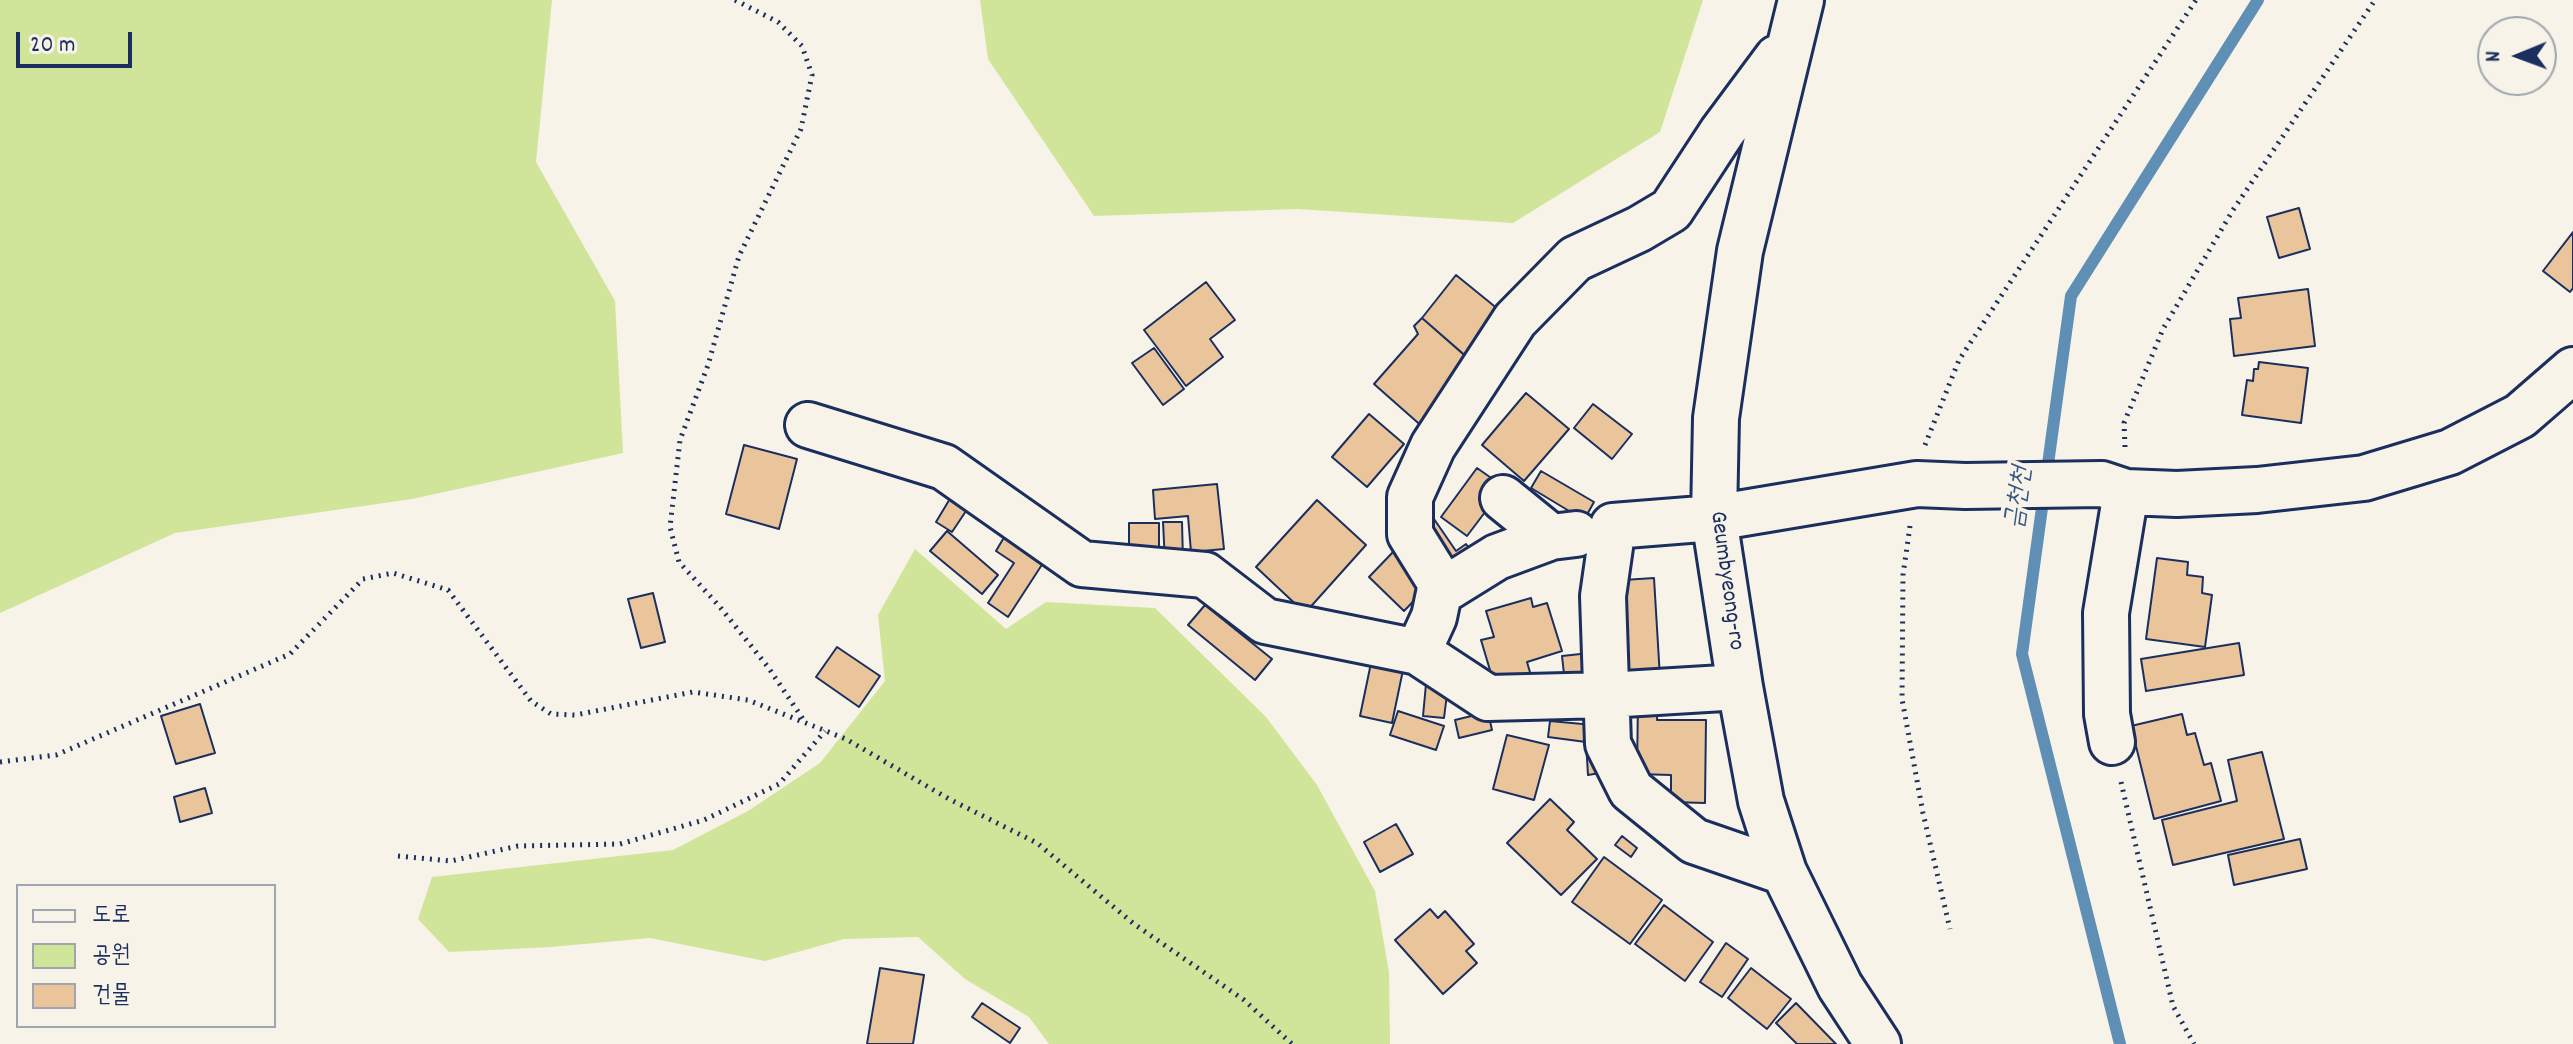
<!DOCTYPE html>
<meta charset="utf-8">
<style>
body{margin:0}
#map{position:relative;width:2573px;height:1044px;overflow:hidden;background:#f7f3e8;font-family:Dekko,"Poor Story",sans-serif}
canvas{display:block}
.legend{position:absolute;left:16px;top:884px;width:260px;height:144px;box-sizing:border-box;background:#f7f3e8;border:2px solid #9fa5b1;margin:0;padding:10px 14px;list-style:none;font-size:24px;color:#1b2f5e}
.legend li{display:flex;align-items:center;gap:16px;height:40px}
.legend b{width:40px;border:2px solid #9fa5b1}
.north{position:absolute;left:2477px;top:16px;width:80px;height:80px;box-sizing:border-box;background:#f7f3e8;border:2px solid #9fa5b1;border-radius:50%;rotate:269deg;font-size:22px;font-weight:700;line-height:32px;text-align:center;color:#1b2f5e}
.north::after{content:'';display:block;margin:auto;width:28px;height:36px;background:#1b2f5e;clip-path:polygon(50% 0,100% 100%,50% 72%,0 100%)}
.scale{position:absolute;left:16px;top:32px;width:116px;height:36px;box-sizing:border-box;border:4px solid #1b2f5e;border-top:0;padding-left:10px;font-size:24px;line-height:28px;white-space:nowrap;color:#1b2f5e;-webkit-text-stroke:6px #f7f3e8;paint-order:stroke}
</style>
<div id="map">
<canvas width="2573" height="1044"></canvas>
<ul class="legend">
<li><b style="height:10px;background:#f7f3e8"></b>도로</li>
<li><b style="height:22px;background:#d0e59a"></b>공원</li>
<li><b style="height:22px;background:#eac59b"></b>건물</li>
</ul>
<div class="north">N</div>
<div class="scale">20 m</div>
</div>
<script>
const ctx = document.querySelector('canvas').getContext('2d');
ctx.lineJoin = 'round';
function fillPath(path, color) { ctx.fillStyle = color; ctx.fill(path, 'evenodd'); }
function strokePath(path, color, width, dash) { ctx.strokeStyle = color; ctx.lineWidth = width; ctx.lineCap = dash ? 'butt' : 'round'; ctx.setLineDash(dash || []); ctx.stroke(path); }
function drawText(font, color, halo, rows, align = 'center') {
  ctx.font = font + ' Dekko,"Poor Story",sans-serif'; ctx.lineWidth = 8; ctx.setLineDash([]); ctx.textBaseline = 'middle'; ctx.strokeStyle = halo; ctx.fillStyle = color; for (const [text, x, y, turn = 0] of rows) {
    ctx.save(); ctx.translate(x, y); ctx.rotate((+turn || 0) * Math.PI / 180); ctx.textAlign = isNaN(turn) ? turn : align; if (halo) ctx.strokeText(text, 0, 0); ctx.fillText(text, 0, 0); ctx.restore();
  }
}
const green = new Path2D(`
 M0,0H552L536,162L615,301L623,453L412,499L175,533L0,613Z
 M980,0H1703L1660,132L1513,223L1297,209L1094,216L988,59Z
 M915,549L1006,629L1046,602L1155,608L1266,717L1317,785L1375,891L1389,972L1390,1044H1049L1029,1017L965,979L918,937L844,939L765,961L650,938L551,947L449,952L418,919L432,877L673,850L748,811L820,763L885,681L878,615Z`);
const stream = new Path2D(`
 M2120,1044L2022,654L2071,296L2258,0`);
const building = new Path2D(`
 M2299,208L2310,249L2279,258L2267,217Z
 M2573,232V288L2570,292L2543,271Z
 M1456,275L1504,314L1468,358L1422,318Z
 M1206,282L1235,320L1210,339L1223,357L1186,386L1144,330Z
 M2308,289L2315,346L2234,356L2230,319L2241,318L2238,298Z
 M1422,318L1479,368L1425,429L1374,384L1418,334L1414,326Z
 M1154,348L1184,389L1163,405L1132,363Z
 M2259,362L2308,368L2301,423L2242,415L2247,380L2253,381L2254,369H2258Z
 M1526,393L1569,429L1524,481L1482,445Z
 M1593,404L1632,434L1612,459L1574,428Z
 M1369,414L1404,444L1367,487L1332,457Z
 M744,445L797,459L779,529L726,514Z
 M1477,468L1504,487L1467,536L1441,517Z
 M1541,471L1594,502L1584,520L1531,488Z
 M1217,484L1224,549L1191,552L1188,516L1155,519L1153,490Z
 M951,497L968,508L952,532L936,522Z
 M1317,500L1366,545L1305,613L1256,567Z
 M1434,519L1456,551L1466,544L1479,562L1447,584L1412,534Z
 M1163,522H1182L1183,561L1165,562Z
 M1129,523H1159V561H1129Z
 M947,531L998,575L982,594L930,551Z
 M1006,534L1045,560L1008,617L988,603L1014,563L996,551Z
 M1394,551L1429,585L1404,611L1369,577Z
 M2157,558L2188,562L2187,575L2203,577L2202,593L2212,595L2205,647L2146,639Z
 M1654,578L1660,678L1614,681L1608,581Z
 M653,593L665,642L641,648L628,599Z
 M1531,598L1533,607L1547,603L1562,651L1527,662L1534,686L1498,697L1481,640L1494,637L1486,611Z
 M1205,605L1272,659L1255,680L1188,625Z
 M2239,643L2244,675L2146,691L2141,659Z
 M837,647L880,676L859,707L816,677Z
 M1599,652L1601,680L1565,683L1562,656Z
 M1371,663L1403,670L1392,723L1360,716Z
 M1426,684L1448,686L1444,718L1423,716Z
 M1638,698L1658,699L1657,720H1706L1705,803L1671,802V775L1637,774Z
 M200,704L215,753L176,764L161,716Z
 M1398,711L1444,726L1436,750L1390,735Z
 M1488,712L1492,730L1459,738L1455,720Z
 M2182,714L2187,735L2195,733L2204,765L2211,763L2221,801L2154,819L2131,726Z
 M1550,721L1604,726L1606,772L1588,775L1586,742L1548,737Z
 M1507,735L1549,745L1534,800L1493,789Z
 M2262,752L2284,839L2173,865L2162,820L2237,801L2228,760Z
 M205,788L212,813L180,822L174,797Z
 M1550,799L1574,822L1567,830L1597,859L1561,895L1507,843Z
 M1396,824L1413,854L1380,872L1364,842Z
 M1622,836L1637,848L1631,857L1615,845Z
 M2300,839L2307,869L2234,885L2228,855Z
 M1604,857L1662,900L1630,944L1572,902Z
 M1664,905L1713,942L1685,981L1635,944Z
 M1430,909L1438,918L1445,911L1474,944L1466,951L1477,963L1443,994L1395,940Z
 M1726,943L1748,959L1722,997L1700,982Z
 M880,968L924,975L913,1044H867Z
 M1751,968L1791,999L1767,1029L1728,998Z
 M982,1003L1020,1028L1010,1043L972,1017Z
 M1796,1003L1836,1044H1797L1776,1023Z`);
const path = new Path2D(`
 M735,0L778,22L802,46L812,75L801,129L739,256L708,365L680,440L670,527L679,562L720,607L768,667L805,722
 M1925,445L1959,360L2196,0
 M2125,447L2124,423L2163,329L2233,210L2375,0
 M1910,526L1903,575L1902,699L1923,813L1950,929
 M0,762L56,755L290,654L363,579L393,573L448,590L531,701L551,714L575,715L693,692L748,700L846,739L949,799L1037,843L1134,924L1244,1000L1292,1044
 M2121,782L2173,1006L2194,1044
 M398,856L451,861L518,846L620,844L704,820L779,784L825,731`);
const minor = new Path2D(`
 M1801,0L1740,251L1716,418L1714,518L1740,687L1761,801L1784,872L1840,986L1878,1044
 M808,425L944,467L1082,564L1205,575L1265,621L1418,652L1488,698L1607,695L1740,687
 M1503,498L1551,537L1576,534
 M1439,593L1497,557L1551,537
 M1418,652L1434,617L1441,584L1410,534V497L1433,446L1515,320L1575,259L1639,229L1671,210L1722,132L1777,58
 M2112,742L2107,714L2106,613L2126,492
 M1784,872L1694,841L1631,790L1608,744L1603,596L1613,526L1714,518L1917,484L1965,486L2102,484L2126,492L2177,494L2257,490L2364,478L2450,452L2520,416L2573,370`);
const streetNames = [
 ["Geumbyeong-ro",1725,581,82]
];
const waterNames = [
 ["금천천",2021,498,-82]
];
fillPath(green, '#d0e59a');
strokePath(stream, '#5f8fb4', 12);
fillPath(building, '#eac59b');
strokePath(building, '#1b2f5e', 2);
strokePath(minor, '#1b2f5e', 50);
strokePath(path, '#1b2f5e', 5, [2, 6]);
strokePath(minor, '#f7f3e8', 44);
drawText('24px', '#1b2f5e', '#f7f3e8', streetNames);
drawText('italic 26px', '#375782', '#f7f3e8', waterNames);
</script>
